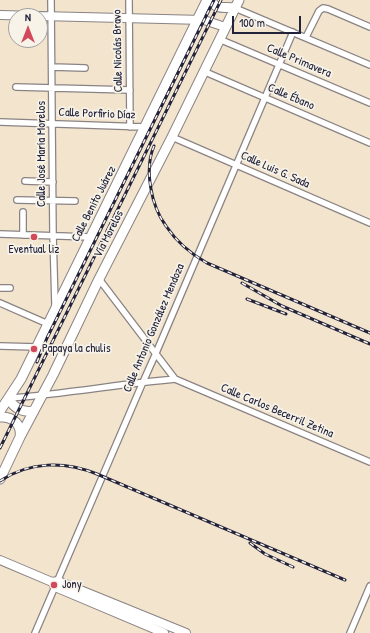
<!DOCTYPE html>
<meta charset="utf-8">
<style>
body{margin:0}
#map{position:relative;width:370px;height:633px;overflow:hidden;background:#f3e4cd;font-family:"Patrick Hand",sans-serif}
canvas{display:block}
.north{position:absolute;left:8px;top:8px;width:40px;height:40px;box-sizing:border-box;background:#f7f3e8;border:1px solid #a29fa3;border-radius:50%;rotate:0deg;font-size:11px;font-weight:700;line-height:16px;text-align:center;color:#22223b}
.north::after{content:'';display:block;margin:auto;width:14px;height:18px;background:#d1495b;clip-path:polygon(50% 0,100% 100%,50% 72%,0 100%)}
.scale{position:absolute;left:232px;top:16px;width:69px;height:18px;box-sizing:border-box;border:2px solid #22223b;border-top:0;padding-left:5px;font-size:12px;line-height:14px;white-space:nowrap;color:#22223b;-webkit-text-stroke:3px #f7f3e8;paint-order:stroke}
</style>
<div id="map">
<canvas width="370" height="633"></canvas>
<div class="north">N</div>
<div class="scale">100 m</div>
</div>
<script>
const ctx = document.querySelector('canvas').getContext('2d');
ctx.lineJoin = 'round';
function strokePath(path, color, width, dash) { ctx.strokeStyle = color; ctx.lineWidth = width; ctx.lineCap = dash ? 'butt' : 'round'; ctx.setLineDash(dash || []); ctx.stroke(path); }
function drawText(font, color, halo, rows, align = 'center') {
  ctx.font = font + ' "Patrick Hand",sans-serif'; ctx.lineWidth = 3.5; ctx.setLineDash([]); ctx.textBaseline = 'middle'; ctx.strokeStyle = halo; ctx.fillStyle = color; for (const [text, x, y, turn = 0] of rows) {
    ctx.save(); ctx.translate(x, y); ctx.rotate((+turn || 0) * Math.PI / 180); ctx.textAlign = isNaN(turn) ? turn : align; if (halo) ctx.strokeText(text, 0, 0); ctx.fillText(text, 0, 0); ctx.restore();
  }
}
const street = new Path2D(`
 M51,0L53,235L55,305
 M129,0L130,127
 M235,8L370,65
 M306,37L319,11L323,8L328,9L370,27
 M219,39L370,103
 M52,67L85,68
 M203,71L370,143
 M16,87L130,90
 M0,122L146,127
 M172,137L370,223
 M25,181L53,182
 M17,200L75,201
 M23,212V235
 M0,234L90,237
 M99,279L175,379
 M0,288H10
 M0,303L48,324
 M0,346L37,347
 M10,398C65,394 120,384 175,379L370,462
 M35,633L143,382L156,353L293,32
 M350,633L370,586`);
const secondary = new Path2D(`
 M0,15L40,16
 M40,16L204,20L225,27
 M0,560L52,582L58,581L186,633
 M52,582L55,587L164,633`);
const primary = new Path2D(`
 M211,0C216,11 225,6 235,8
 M9,399C14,408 23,413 34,411
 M0,411L21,379L207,0
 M0,417C13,416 22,425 20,437
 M0,479L20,437L53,375L99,279L172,137L239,0`);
const rail = new Path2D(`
 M154,146C144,169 151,206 166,226C176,241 191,254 207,263L370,333
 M242,283L282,306L370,344
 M247,299L286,314
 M37,362L47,338L214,0
 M0,448L221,0
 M0,481C30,461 65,461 97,474L345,580
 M250,543L265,554L293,567`);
const markers = [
 [34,237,4,"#d1495b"],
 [34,349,4,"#d1495b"],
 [54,585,4,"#d1495b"]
];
const streetNames = [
 ["Calle Nicolás Bravo",118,51,-91],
 ["Calle Primavera",299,61,23],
 ["Calle Ébano",291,97,23],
 ["Calle Porfirio Díaz",97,114,2],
 ["Calle José María Morelos",42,154,-90],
 ["Calle Luis G. Sada",275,170,24],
 ["Calle Benito Juárez",94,204,-63],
 ["Vía Morelos",109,234,-63],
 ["Calle Antonio González Mendoza",154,328,-67],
 ["Calle Carlos Becerril Zetina",277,411,23]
];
const poiNames = [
 ["Eventual liz",34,250,"center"],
 ["Papaya la chulis",42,349],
 ["Jony",62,585]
];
strokePath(street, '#8a8384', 8);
strokePath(secondary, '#8a8384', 10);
strokePath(primary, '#8a8384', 11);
strokePath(street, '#fff', 5.5);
strokePath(secondary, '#fff', 8);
strokePath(primary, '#fff', 9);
strokePath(rail, '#22223b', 3);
strokePath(rail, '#f7f3e8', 1.5, [4.5]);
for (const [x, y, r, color] of markers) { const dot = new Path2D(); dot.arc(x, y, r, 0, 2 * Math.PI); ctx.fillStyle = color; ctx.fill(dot); strokePath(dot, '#f7f3e8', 1.5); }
drawText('12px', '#22223b', '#f7f3e8', streetNames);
drawText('12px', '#22223b', '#f7f3e8', poiNames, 'left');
</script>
